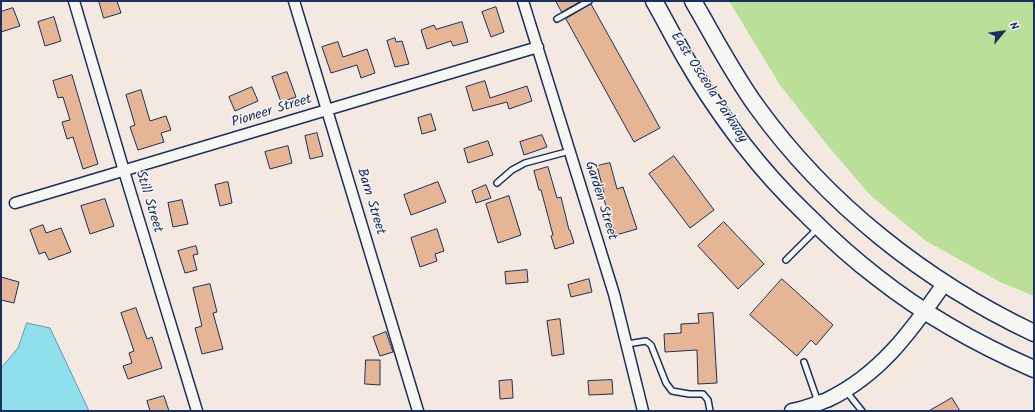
<!DOCTYPE html>
<style>
body{margin:0}
#map{position:relative;width:1035px;height:412px;overflow:hidden;background:#f3e9e0;font-family:Kalam,sans-serif}
canvas{display:block}
.frame{position:absolute;inset:0;border:2px solid #1b2f5e;pointer-events:none}
.north{position:absolute;left:983px;top:12px;width:40px;height:40px;-webkit-text-stroke:3px #f6f6f2;paint-order:stroke;rotate:61deg;font-size:11px;font-weight:700;line-height:16px;text-align:center;color:#1b2f5e}
.north::after{content:'';display:block;margin:auto;width:14px;height:18px;background:#1b2f5e;clip-path:polygon(50% 0,100% 100%,50% 72%,0 100%)}
</style>
<div id="map">
<canvas width="1035" height="412"></canvas>
<div class="frame"></div>
<div class="north">N</div>
</div>
<script>
const ctx = document.querySelector('canvas').getContext('2d');
ctx.lineJoin = 'round';
function fillPath(path, color) { ctx.fillStyle = color; ctx.fill(path, 'evenodd'); }
function strokePath(path, color, width, dash) { ctx.strokeStyle = color; ctx.lineWidth = width; ctx.lineCap = dash ? 'butt' : 'round'; ctx.setLineDash(dash || []); ctx.stroke(path); }
function drawText(font, color, halo, rows, align = 'center') {
  ctx.font = font + ' Kalam,sans-serif'; ctx.lineWidth = 3; ctx.setLineDash([]); ctx.textBaseline = 'middle'; ctx.strokeStyle = halo; ctx.fillStyle = color; for (const [text, x, y, turn = 0] of rows) {
    ctx.save(); ctx.translate(x, y); ctx.rotate((+turn || 0) * Math.PI / 180); ctx.textAlign = isNaN(turn) ? turn : align; if (halo) ctx.strokeText(text, 0, 0); ctx.fillText(text, 0, 0); ctx.restore();
  }
}
const green = new Path2D(`
 M729,1H1034V296L1000,282L926,241L870,195L824,141L780,85Z`);
const water = new Path2D(`
 M27,323L50,328L89,411H1V368L18,348Z`);
const building = new Path2D(`
 M99,1H117L121,13L104,18Z
 M556,1H581L562,12Z
 M591,4L660,128L634,142L566,19Z
 M496,7L504,32L491,37L482,12Z
 M13,8L20,26L1,32V12Z
 M54,17L61,41L45,46L38,22Z
 M462,22L468,42L453,46L451,41L427,49L421,30L434,25L436,29Z
 M395,38L396,42L402,41L409,64L395,67L387,41Z
 M338,42L343,57L367,49L375,73L361,78L357,65L331,73L322,47Z
 M287,72L296,97L281,102L272,77Z
 M72,75L98,164L83,169L73,137L67,139L62,122L70,120L63,97L58,98L53,81Z
 M485,81L490,98L527,86L532,101L509,109L507,102L473,111L466,87Z
 M252,87L258,101L235,111L229,97Z
 M141,90L150,121L166,116L171,130L161,133L164,142L138,150L130,127L135,125L126,95Z
 M431,114L436,130L422,134L418,118Z
 M317,133L323,156L310,159L305,136Z
 M542,135L547,147L524,155L520,142Z
 M488,141L493,155L468,163L464,149Z
 M288,146L292,163L270,169L265,152Z
 M674,156L714,210L690,228L649,174Z
 M610,163L617,189L623,187L637,229L616,235L602,194L604,193L597,166Z
 M548,167L557,198L561,197L569,230H570L574,243L555,249L551,236L553,235L541,190H539L534,171Z
 M228,182L232,203L220,206L215,185Z
 M438,182L446,202L411,215L404,195Z
 M486,185L491,198L476,203L472,191Z
 M509,196L521,235L498,243L486,204Z
 M105,199L114,226L90,234L81,206Z
 M182,200L188,224L173,227L168,203Z
 M724,222L764,264L738,289L698,246Z
 M43,225L46,233L61,228L71,252L49,260L45,252L39,254L30,230Z
 M437,229L444,251L435,254L437,261L420,267L411,238Z
 M196,246L198,254L193,255L197,270L185,273L178,251Z
 M527,270L528,282L506,284L505,272Z
 M1,277L19,282L14,303L1,300Z
 M589,279L592,292L571,297L568,285Z
 M782,279L833,325L816,345L811,340L797,356L750,315Z
 M210,284L217,312L213,313L223,349L202,354L195,328L202,326L193,288Z
 M136,308L147,339L152,337L162,368L128,379L123,366L132,363L129,353L134,351L121,313Z
 M713,313L717,383L698,384L697,350L665,352L664,334L681,333V324L699,323L698,314Z
 M560,319L564,354L552,356L547,321Z
 M386,332L393,352L380,356L373,337Z
 M366,360H380V385L365,384Z
 M512,380L513,398L500,399L499,381Z
 M612,380L613,394L589,395L588,381Z
 M164,396L169,411H150L147,401Z
 M952,398L960,411H929Z`);
const lane = new Path2D(`
 M557,19L589,1
 M497,183L512,170L525,163L570,151
 M786,260L818,228
 M627,344L646,341L651,345L666,383L672,391L689,394H703L708,400L710,411
 M804,362L818,402
 M846,391L862,411`);
const street = new Path2D(`
 M74,1L124,171L197,411
 M294,1L418,411
 M523,1L614,294L643,411
 M15,203L538,47`);
const secondary = new Path2D(`
 M792,411C804,409 816,404 827,400C880,375 912,330 944,284`);
const primary = new Path2D(`
 M654,1C666,22 677,44 689,64C705,92 724,119 743,144C763,170 785,194 808,216C830,238 853,259 878,278C925,315 979,345 1034,369
 M693,1C714,37 733,74 757,107C827,204 926,282 1034,333`);
const streetNames = [
 ["East Osceola Parkway",708,88,57],
 ["Pioneer Street",272,112,-17],
 ["Garden Street",600,201,73],
 ["Still Street",148,202,73],
 ["Barn Street",370,202,73]
];
fillPath(green, '#badf99');
fillPath(water, '#8fdfec');
strokePath(water, '#6199b3', 1);
fillPath(building, '#e5b596');
strokePath(building, '#1b2f5e', 1);
strokePath(lane, '#1b2f5e', 8);
strokePath(street, '#1b2f5e', 13);
strokePath(secondary, '#1b2f5e', 17);
strokePath(primary, '#1b2f5e', 19);
strokePath(lane, '#f6f6f2', 5);
strokePath(street, '#f6f6f2', 10);
strokePath(secondary, '#f6f6f2', 14);
strokePath(primary, '#f6f6f2', 16);
drawText('14px', '#1b2f5e', '#f6f6f2', streetNames);
</script>
